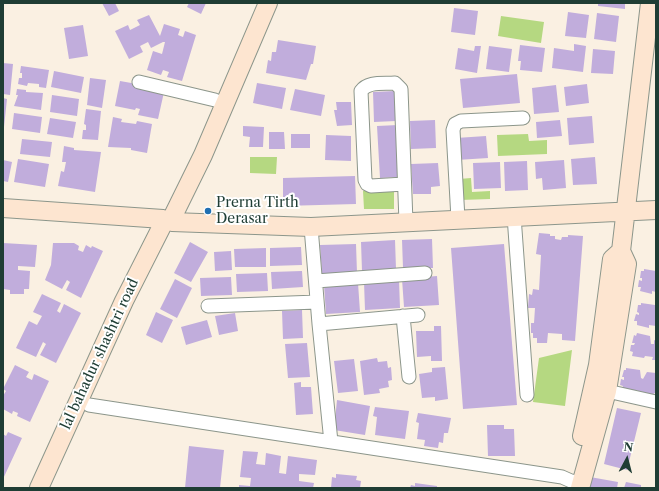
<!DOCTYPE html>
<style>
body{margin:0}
#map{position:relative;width:659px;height:491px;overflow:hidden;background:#faf0e2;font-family:"Libre Caslon Text",serif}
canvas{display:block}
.frame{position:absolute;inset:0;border:4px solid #1f3d34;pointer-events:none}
.north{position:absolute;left:607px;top:439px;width:40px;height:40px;-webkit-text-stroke:3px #fff;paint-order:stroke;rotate:7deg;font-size:11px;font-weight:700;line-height:16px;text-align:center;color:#1f3d34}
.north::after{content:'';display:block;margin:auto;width:14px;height:18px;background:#1f3d34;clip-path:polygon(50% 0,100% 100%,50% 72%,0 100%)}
</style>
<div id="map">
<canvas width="659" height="491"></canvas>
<div class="frame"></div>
<div class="north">N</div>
</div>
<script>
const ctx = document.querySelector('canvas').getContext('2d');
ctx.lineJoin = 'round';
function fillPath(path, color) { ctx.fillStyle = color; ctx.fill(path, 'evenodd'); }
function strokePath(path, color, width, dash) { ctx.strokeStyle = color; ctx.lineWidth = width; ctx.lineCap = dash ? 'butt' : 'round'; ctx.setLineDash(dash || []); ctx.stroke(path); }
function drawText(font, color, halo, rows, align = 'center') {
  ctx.font = font + ' "Libre Caslon Text",serif'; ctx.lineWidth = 4; ctx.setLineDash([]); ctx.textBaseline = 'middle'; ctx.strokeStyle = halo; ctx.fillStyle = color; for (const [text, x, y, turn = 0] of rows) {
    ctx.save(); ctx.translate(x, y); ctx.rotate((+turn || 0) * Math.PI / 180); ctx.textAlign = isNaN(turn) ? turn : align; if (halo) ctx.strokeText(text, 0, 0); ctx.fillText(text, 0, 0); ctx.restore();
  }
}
const green = new Path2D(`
 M501,16L544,22L541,43L498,36Z
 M528,134L529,141L547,140V154L498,156L497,135Z
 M250,157H277L276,174L250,173Z
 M471,178L472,192L490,191V199L460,200L459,179Z
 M363,191H394V209H364Z
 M572,350L565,406L533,402L539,358Z`);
const building = new Path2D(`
 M102,3H115L119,11L109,16Z
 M189,3H206L201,14L187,7Z
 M598,3H625V9L598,6Z
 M454,8L478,11L475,35L451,32Z
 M568,12L589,15L586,38L565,36Z
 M597,13L619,16L616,42L594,39Z
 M149,15L160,36L164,24L180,29L178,35L183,37L185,31L196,35L182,81L167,77L169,72L163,70L161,75L147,70L153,51L162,54L165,42H163L151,48L148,42L140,46L143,52L129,59L115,31L128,25L130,30L140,25L137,20Z
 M83,25L88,56L69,59L64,28Z
 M278,40L316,46L313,64H311L306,80L266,73L268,60L271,61L272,52H276Z
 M574,44L586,46L583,72L552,68L554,48L574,51Z
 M520,45L545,48L542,72L520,70L521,61H518Z
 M475,46H481L477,73L455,69L458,48L474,51Z
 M489,46L512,49L509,72L486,69Z
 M593,49L615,51L613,74L591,73Z
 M3,63L13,64L10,95L3,94Z
 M21,66L49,70L46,88L39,87V84L28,83L27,86L18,84L19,78H22V73H20Z
 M54,71L84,77L81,93L51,87Z
 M517,74L520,103L463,108L460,79Z
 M90,78L106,80L102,108L87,105Z
 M120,81L137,84L144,88V90L164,92L158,119L138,115L140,109L136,108L135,110L115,106Z
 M257,83L286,88L282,109L253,103Z
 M587,84L589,103L566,106L564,87Z
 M556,85L559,112L534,114L532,88Z
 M17,89L26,90V92L43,93L41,110L14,106L18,95H16Z
 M295,89L325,95L321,116L290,110Z
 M395,91L396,121L374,122L373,92Z
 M52,95L79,99L77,116L50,112Z
 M3,98L7,99L4,127H3Z
 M336,102H351L352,125L337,126L334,110H337Z
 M86,109L101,111L98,140L82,139L83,130H86V125L84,124Z
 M14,113L42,117L40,133L12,129Z
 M592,116L594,143L569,145L567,118Z
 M113,117L122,119L121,122L136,124L137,121L152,124L147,153L131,150V148L108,147Z
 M50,118L76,122L73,138L47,134Z
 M435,120L436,148L411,149L410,121Z
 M560,120L562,136L537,138L536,122Z
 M398,125L401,177L380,178L377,126Z
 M243,126L264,127L263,147H249L250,137L243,136Z
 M269,132H284L285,149H269Z
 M291,134H310V148H291Z
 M326,135L351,136V161L325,160Z
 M486,136L488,158L457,160L456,138Z
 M22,139L52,142L50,157L20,154Z
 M64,146L74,148V150L101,152L95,192L58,186L61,171L64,172L66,162H62Z
 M595,157L597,184L573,185L571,159Z
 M18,159L49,164L45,187L14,182Z
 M3,160L12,162L8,182L3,181Z
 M564,160L566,188L543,190L542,178L536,179L535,162Z
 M527,161L528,190L505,191L504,162Z
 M500,162L501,188L474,189L473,163Z
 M438,163L440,186L431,187V194H413L411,164Z
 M355,176L356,204L283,206V178Z
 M539,233L550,234V236H555V239L561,240L562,237H568V235L583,236L575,341L562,340V334L548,333L547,343H537V338H533V333H531V323H534L535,308H528L529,294L532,295L533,289L539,290L541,255L536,254Z
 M432,239L433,268H403L402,240Z
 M395,240L396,269L362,271L361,242Z
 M190,242L208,252L191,282L174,273Z
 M3,243L37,245L35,267L18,266V270L30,271L29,289H24V294H10V290L3,289Z
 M53,243H74L79,246L78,250L83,252L86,245L91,248L92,246L103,251L81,298L66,290L70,282L67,280L62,289L45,280L51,265Z
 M356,244L357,273L322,274L320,245Z
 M504,244L517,405L463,409L451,248Z
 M301,247L302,265L270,266V248Z
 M266,248V267H235L234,249Z
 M231,251L232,270L215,271L214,252Z
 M644,269L656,271V292L652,291V294L640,291L641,287H638L639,280L642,281V278H640L641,271H644Z
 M302,271L303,287L272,289L271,272Z
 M267,273L268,291L237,292L236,274Z
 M437,276L439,305L404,307L402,279Z
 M231,277L232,295L201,296L200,278Z
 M175,279L192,288L177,318L160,309Z
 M399,280L400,308L365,310L364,282Z
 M358,283L360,312L326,314L324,285Z
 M42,294L61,303L57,311L60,313L64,304L81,313L56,363L40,355L46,344L43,342L36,357L16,348L29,321L37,325L42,316L33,312Z
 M641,303L655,305L656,326L649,325V328L637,325V321H634L636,314L639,315V313L637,312L638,305H641Z
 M302,310L303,338L283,339L282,311Z
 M156,312L173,320L162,343L146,335Z
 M235,313L238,331L219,335L215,316Z
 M207,320L212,337L186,345L181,327Z
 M434,326H441L442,361H431V356L417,357L416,331H434Z
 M637,333L650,336L651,344H654V340L656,341V360H652L653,357L645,356L644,358L632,356L633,352L630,351L631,345H634L635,343H632L634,335L636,336Z
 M307,343L310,377L288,378L285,344Z
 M377,358L378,362L387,361L388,368L391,367L392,380L388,381L389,387L379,389L380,393L364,395L360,361Z
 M354,359L358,391L338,393L334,361Z
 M15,365L29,372L26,377L32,380L34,374L49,381L30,422L17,416L18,413L13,411L12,414L3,409V396L6,391L3,389Z
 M445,367L448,399L435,401V397L422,398L419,374L432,372V368Z
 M626,368L640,370L641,378L643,379L647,372L656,373V394L654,393L653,396L642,394L643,392L634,390V393L622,390L623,386L620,385L621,379L624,380V377H622L624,370H626Z
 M301,382V387H311L313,414L296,415L294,383Z
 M337,400L370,406L365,435L334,430Z
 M375,407L409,411L405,439L375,435L377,417L373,416Z
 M617,408L641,413L627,470L604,464Z
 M418,413L451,418L448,433H444L443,443L439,442L438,448L424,446L425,440L417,439L419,423L416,422Z
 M487,425H504V429H514L515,456H488Z
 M8,432L22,438L3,479V434L6,436Z
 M189,446L224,450L220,488H185Z
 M243,451L258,452L256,464L265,465L266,453L281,456L279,473L286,474L288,456L317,460L315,475L299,474V481L314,483L313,488H239V485L250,486L251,478L240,477Z
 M336,474L357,476L356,480L361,481L360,488H331L332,477L336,478Z
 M590,477L618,482L617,488H588Z
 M626,482L641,485V488H624Z
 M415,483L437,486V488H410L411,485L415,486Z`);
const street = new Path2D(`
 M139,82L215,100
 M404,184L371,186L367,184L365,180L361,91C368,81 383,84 395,83L401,89L406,222
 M514,216L527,395
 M458,219L453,130L455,124L461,121L523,118
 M311,227L319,324L331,442
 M316,281L425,273
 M208,306L317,302
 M403,316L409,377
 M319,324L418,315
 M607,391L656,402
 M89,405L562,477L571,481L581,482`);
const secondary = new Path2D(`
 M3,208L163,219
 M172,218L203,155L268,3
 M172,222L311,227L656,210
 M582,436L598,365L612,259L621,251
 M39,488L124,301L164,222
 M580,488L607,391L627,264L621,251L650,3`);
const markers = [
 [208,211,4,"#1f6fb2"]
];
const poiNames = [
 ["Prerna Tirth",216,203],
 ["Derasar",216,219]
];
const streetNames = [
 ["lal bahadur shashtri road",100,354,-65]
];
fillPath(green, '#b5d881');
fillPath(building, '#c1addc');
strokePath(street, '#8c968b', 15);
strokePath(secondary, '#8c968b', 20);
strokePath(street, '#fff', 13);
strokePath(secondary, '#fde5d0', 18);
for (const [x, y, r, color] of markers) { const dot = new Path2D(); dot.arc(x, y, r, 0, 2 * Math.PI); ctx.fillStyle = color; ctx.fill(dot); strokePath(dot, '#fff', 1.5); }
drawText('14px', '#1f3d34', '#fff', poiNames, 'left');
drawText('14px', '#1f3d34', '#fff', streetNames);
</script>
